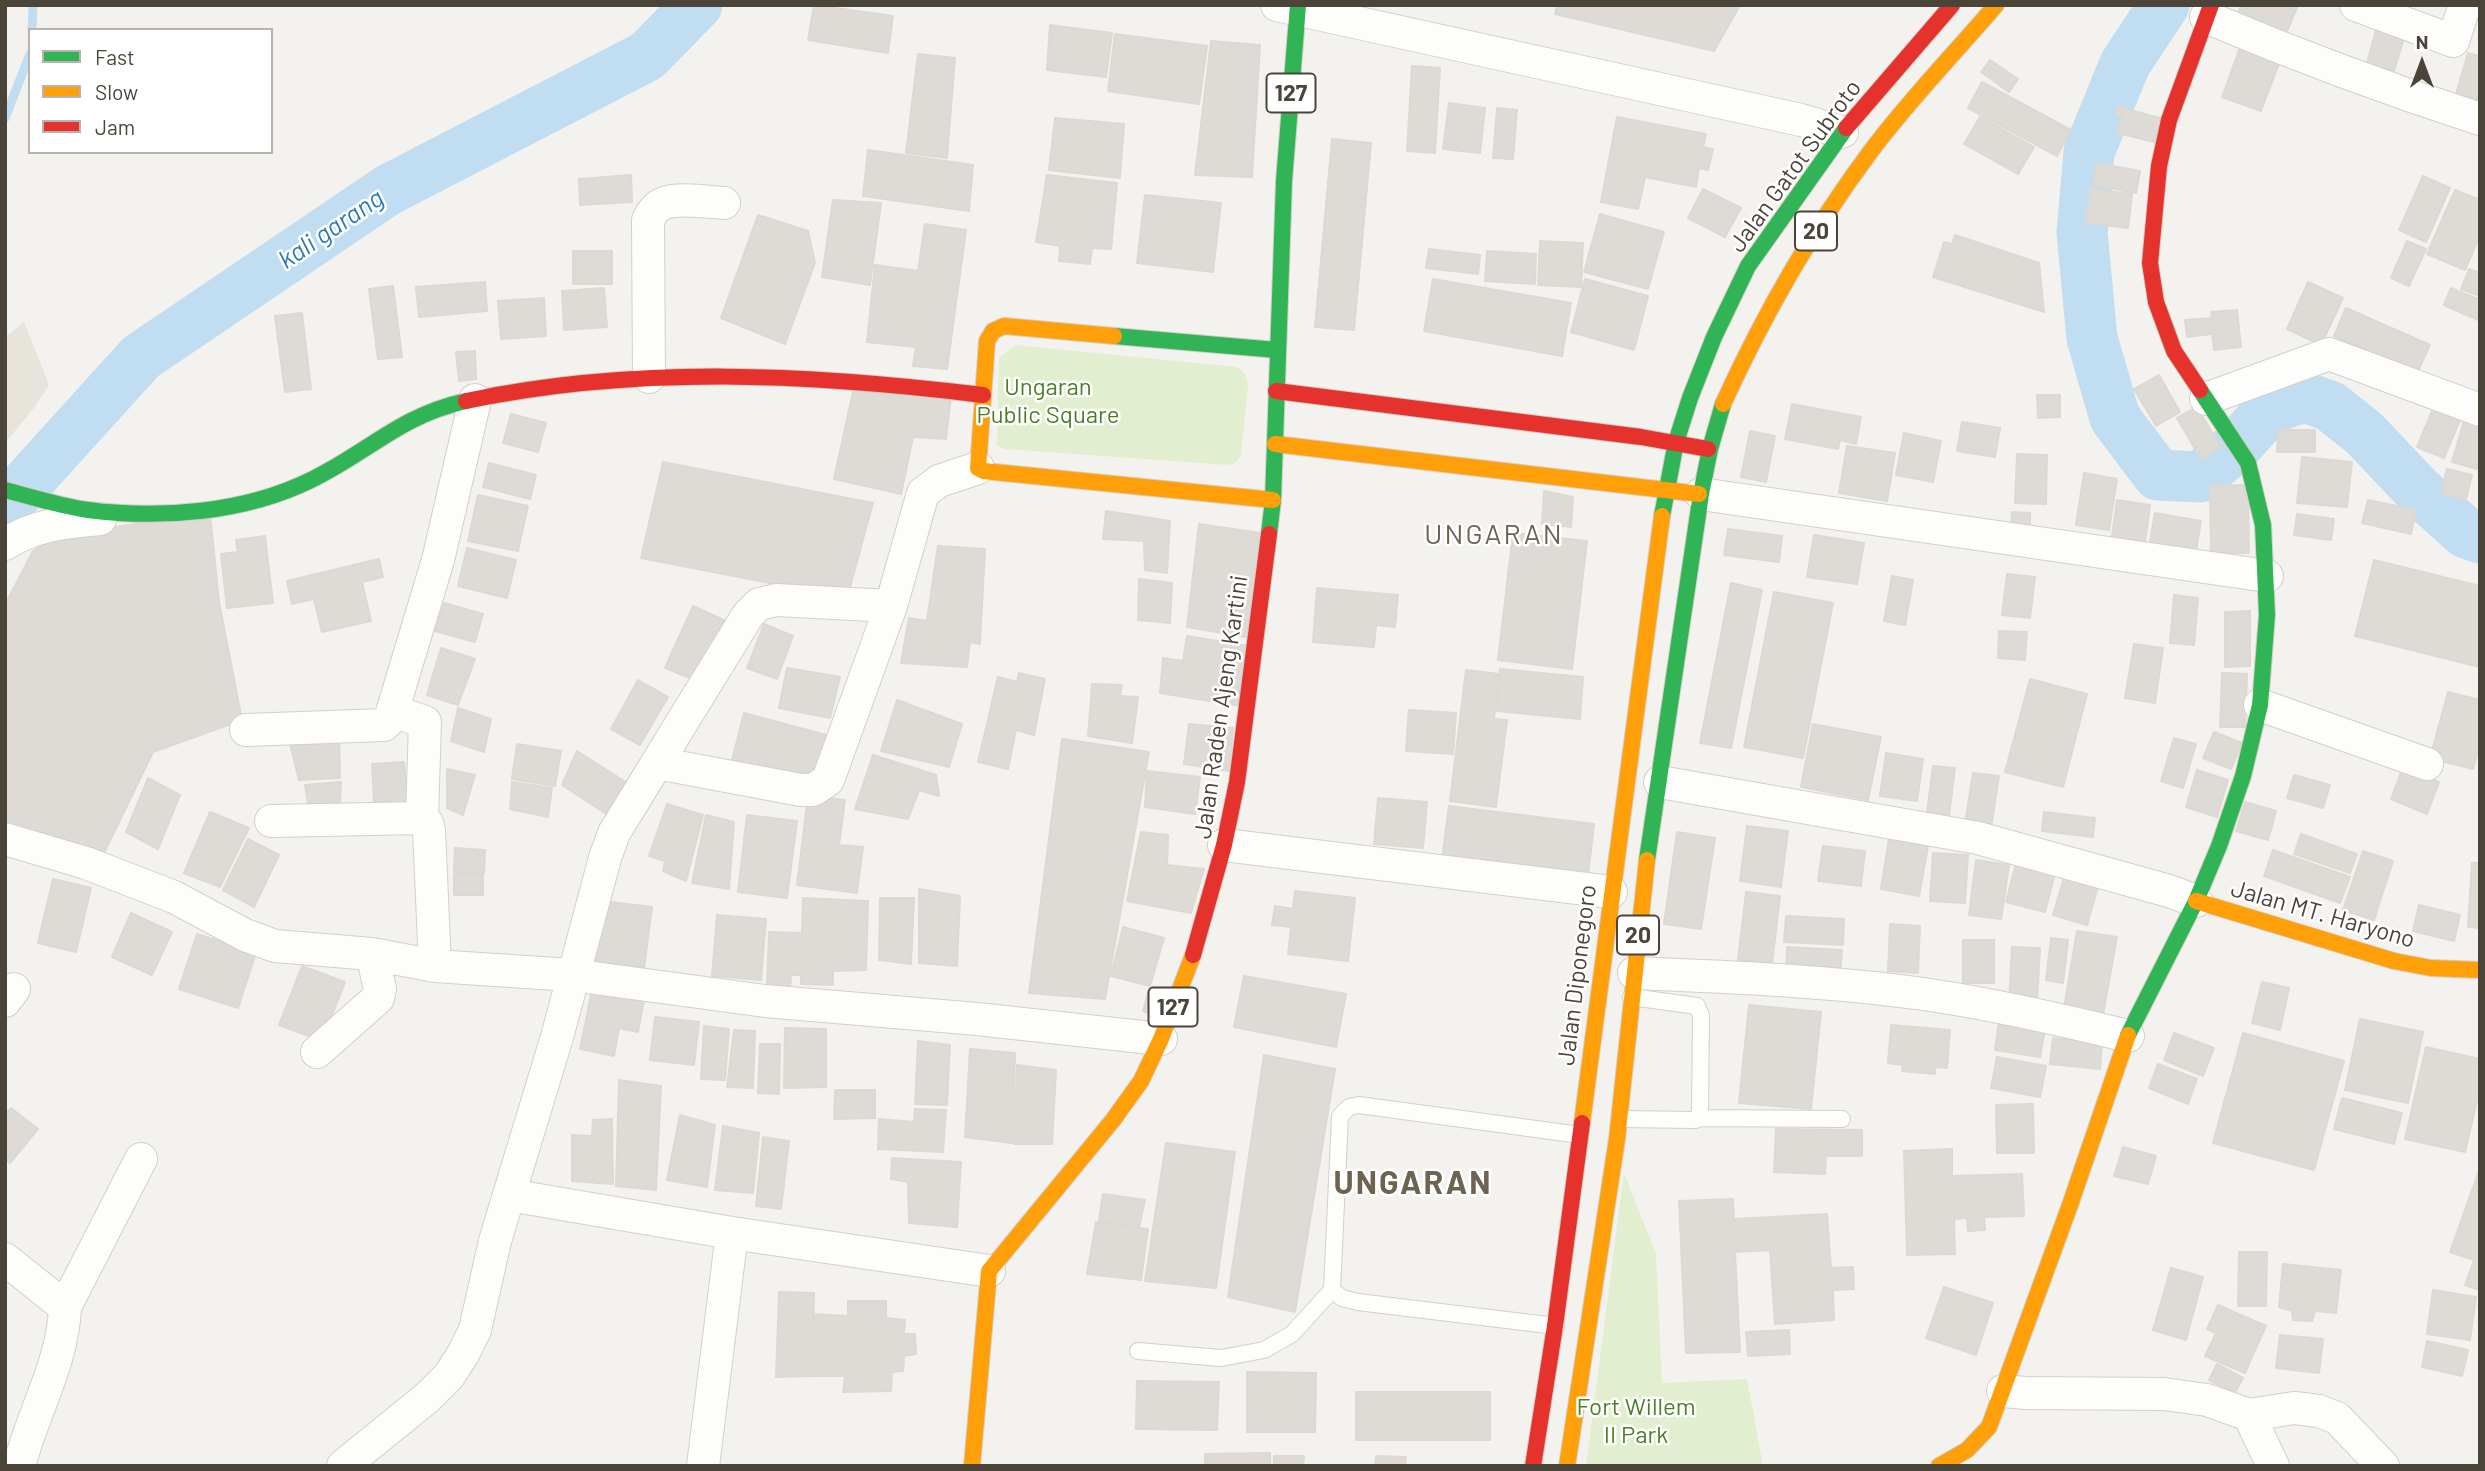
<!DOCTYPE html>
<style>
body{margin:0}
#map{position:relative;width:2485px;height:1471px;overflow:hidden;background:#f4f2ee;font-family:Barlow,sans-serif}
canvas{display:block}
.frame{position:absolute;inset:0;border:7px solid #4b4439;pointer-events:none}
.legend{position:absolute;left:28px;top:28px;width:245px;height:126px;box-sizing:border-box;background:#fff;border:2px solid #b7b4b0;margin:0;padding:9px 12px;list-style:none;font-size:21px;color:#4b4439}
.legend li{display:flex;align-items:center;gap:14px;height:35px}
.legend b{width:35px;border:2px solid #b7b4b0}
.north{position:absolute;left:2387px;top:28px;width:70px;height:70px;-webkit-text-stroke:5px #fff;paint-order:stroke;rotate:0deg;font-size:19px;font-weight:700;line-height:28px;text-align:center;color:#4b4439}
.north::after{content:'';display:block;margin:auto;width:24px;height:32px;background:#4b4439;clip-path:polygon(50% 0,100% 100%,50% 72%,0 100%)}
</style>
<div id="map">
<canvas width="2485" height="1471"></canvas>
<div class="frame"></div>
<ul class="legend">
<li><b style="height:9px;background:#30b455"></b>Fast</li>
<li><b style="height:9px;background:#ff9f0a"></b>Slow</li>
<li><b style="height:9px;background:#e5322d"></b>Jam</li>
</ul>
<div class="north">N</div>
</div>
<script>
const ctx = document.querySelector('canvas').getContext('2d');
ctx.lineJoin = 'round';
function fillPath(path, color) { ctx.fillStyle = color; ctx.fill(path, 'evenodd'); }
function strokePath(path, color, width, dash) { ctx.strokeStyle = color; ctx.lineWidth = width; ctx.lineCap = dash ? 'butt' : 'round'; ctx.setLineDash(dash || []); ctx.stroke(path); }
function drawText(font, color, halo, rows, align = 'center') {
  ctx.font = font + ' Barlow,sans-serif'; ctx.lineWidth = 5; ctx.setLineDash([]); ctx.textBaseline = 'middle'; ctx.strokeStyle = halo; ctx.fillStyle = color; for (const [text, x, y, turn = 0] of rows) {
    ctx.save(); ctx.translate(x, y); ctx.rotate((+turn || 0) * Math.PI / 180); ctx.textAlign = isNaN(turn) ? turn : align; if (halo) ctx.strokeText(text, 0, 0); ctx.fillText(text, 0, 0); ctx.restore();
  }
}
const residential = new Path2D(`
 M24,322L49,385L34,408L5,443V337Z`);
const green = new Path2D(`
 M1015,345L1237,367L1246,375L1248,385L1241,455L1236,462L1228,465L1005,449L997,446L999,358Z
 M1624,1173L1656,1254L1662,1383L1747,1379L1763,1466H1586Z`);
const stream = new Path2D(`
 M32,30L33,5
 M5,118L30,54`);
const river = new Path2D(`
 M2164,5L2125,64L2089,152L2082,233L2092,338L2115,418L2158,475L2200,477L2237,446L2271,408L2304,397L2330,406L2365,434L2418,490L2466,533L2480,538
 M5,507L141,357L388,190L647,56L697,5`);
const building = new Path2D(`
 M814,5L893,16L888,53L808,40Z
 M1557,5H1740L1714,51L1555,14Z
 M2241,5H2298L2283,41L2235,21Z
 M1050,25L1112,33L1106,77L1047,70Z
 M2376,30L2404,38L2394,71L2367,63Z
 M1115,34L1207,46L1199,104L1108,91Z
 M1211,41L1260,45L1252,177L1195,175Z
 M2242,42L2282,56L2261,111L2222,97Z
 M2468,53L2480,56V100L2456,94Z
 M918,54L955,58L947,158L906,153Z
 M1990,60L2018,79L2009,92L1981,72Z
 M1412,66L1440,68L1435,153L1407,151Z
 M1982,82L2071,130L2057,156L1968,108Z
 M1449,103L1485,108L1480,153L1443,149Z
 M2118,107L2164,119L2158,143L2118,133L2122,116L2116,114Z
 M1497,108L1517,110L1513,159L1493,158Z
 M1617,117L1706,134L1703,147L1713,149L1708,170L1699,168L1696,187L1645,177L1638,209L1601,202Z
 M1980,117L2034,147L2018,174L1964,144Z
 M1055,118L1124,124L1120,178L1049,170Z
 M1332,139L1371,143L1354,330L1315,327Z
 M868,150L973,165L969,211L863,196Z
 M2097,163L2140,171L2136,193L2093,185Z
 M631,175L632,202L580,205L579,179Z
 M1047,175L1117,183L1111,249L1092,248L1090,264L1059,261L1060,246L1036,242Z
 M2423,176L2450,188L2426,242L2399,230Z
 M1703,189L1741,208L1725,237L1688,218Z
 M2090,189L2132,194L2128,228L2086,223Z
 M2455,190L2480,200V235L2465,270L2427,254Z
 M1145,195L1221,203L1213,272L1137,263Z
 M833,200L881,203L870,285L822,277Z
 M1600,214L1664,232L1648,289L1584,272Z
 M758,215L808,231L815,263L785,344L721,318Z
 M925,224L966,230L947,369L913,366L916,347L867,342L875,265L918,271Z
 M1955,235L2039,263L2044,312L1933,277L1944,242L1952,244Z
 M1540,241L1583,243L1581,287L1538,285Z
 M2407,241L2426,249L2409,286L2391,278Z
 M1429,249L1480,255L1478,274L1426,268Z
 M573,251H612V284H573Z
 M1487,251L1536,254L1535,284L1485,281Z
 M2469,269L2480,273V296L2461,289Z
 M1433,279L1571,303L1562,356L1424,331Z
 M1585,279L1648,296L1634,350L1571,332Z
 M485,282L487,311L419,317L416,287Z
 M2308,282L2343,298L2321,345L2287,329Z
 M393,286L402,357L378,359L369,289Z
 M604,288L607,327L564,330L562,291Z
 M2451,288L2480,300L2478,320L2444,305Z
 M544,298L546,336L501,339L498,301Z
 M2346,308L2430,345L2417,373L2334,336Z
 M2237,310L2241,347L2214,350L2212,334L2187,337L2185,320L2212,318L2211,312Z
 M302,313L311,389L285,392L275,316Z
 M475,351L476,379L459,381L456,352Z
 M2159,375L2180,412L2156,426L2134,389Z
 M854,387L951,397L946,439L913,437L901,494L834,479Z
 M2037,395H2060V417L2038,418Z
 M2436,402L2463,413L2444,458L2417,447Z
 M1792,404L1861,417L1856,444L1840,440L1838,449L1785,439Z
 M2197,407L2221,447L2201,459L2177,418Z
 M511,414L546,423L538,452L503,443Z
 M2466,414L2480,418V458L2477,469L2452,462Z
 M1962,422L2000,428L1995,457L1957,451Z
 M2278,430H2315V452H2277Z
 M1750,431L1775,436L1766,482L1741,477Z
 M1904,433L1941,441L1933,482L1896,475Z
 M1847,446L1895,453L1887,501L1839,493Z
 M2017,454L2047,455L2046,504L2015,503Z
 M2302,457L2352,462L2347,507L2297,503Z
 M663,462L873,503L847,598L641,558Z
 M489,463L536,475L530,499L483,487Z
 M2447,469L2472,475L2466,499L2441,494Z
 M2084,473L2117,479L2109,530L2076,525Z
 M2248,485L2249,553H2211L2210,486Z
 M1544,491L1573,497L1571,527L1542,524Z
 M478,495L528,506L518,551L468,541Z
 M2117,500L2150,505L2145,542L2112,537Z
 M2368,500L2416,510L2411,534L2362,523Z
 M1106,511L1170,521L1167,573L1145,570L1144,541L1103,539Z
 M2012,512L2030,513V535H2011Z
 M2155,513L2201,521L2195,556L2149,548Z
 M210,514L219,602L242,720L153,752L103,855L5,829V605L33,551L56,535Z
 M2297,514L2334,519L2331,540L2294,535Z
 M1199,524L1260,533L1251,638L1187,627Z
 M1728,529L1782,536L1779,562L1724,555Z
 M1513,533L1587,541L1572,669L1498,660Z
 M1814,535L1864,543L1857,584L1807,577Z
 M265,536L273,603L227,608L221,554L238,552L236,540Z
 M938,546L985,549L980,644L970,642L967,667L901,663L909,618L927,621Z
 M467,548L516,560L507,598L458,586Z
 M379,559L383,577L362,582L371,621L322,632L314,599L292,604L287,581Z
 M2374,560L2480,586V667L2355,636Z
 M2007,574L2035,577L2030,618L2002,615Z
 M1892,576L1913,580L1905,625L1884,621Z
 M1139,579L1172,583L1170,623L1138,620Z
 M1731,583L1762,590L1731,748L1700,743Z
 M1317,588L1398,595L1395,627L1376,625L1374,647L1313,642Z
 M1774,592L1833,603L1803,758L1744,747Z
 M2174,595L2198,598L2194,645L2170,643Z
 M444,603L483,614L475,642L435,631Z
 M693,606L728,622L703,683L665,668Z
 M2250,611V666L2225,667V612Z
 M764,624L793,636L777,679L747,668Z
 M1999,631L2027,632L2025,660L1998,658Z
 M1187,636L1248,646L1244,679L1182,669Z
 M2134,644L2163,648L2155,703L2125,698Z
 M441,648L475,659L458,705L427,695Z
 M1163,658L1183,661L1182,669L1244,679L1241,706L1160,693Z
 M787,668L840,677L830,718L779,708Z
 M1500,669L1583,677L1580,719L1496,711Z
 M1466,670L1499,674L1494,719L1507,720L1496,807L1450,801Z
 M1019,673L1045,679L1034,735L1016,730L1008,769L978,762L998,677L1017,682Z
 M2222,673L2247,674L2245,727H2220Z
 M2030,679L2087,694L2063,787L2005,772Z
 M638,680L668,697L640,745L611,729Z
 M1092,684L1122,685L1120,696L1138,697L1132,743L1088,736Z
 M2448,692L2480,700V744L2473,769L2430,758Z
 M897,700L962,724L949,767L881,751Z
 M458,708L491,719L484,752L451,741Z
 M1409,710L1456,713L1453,754L1406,751Z
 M744,713L826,735L812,782L732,760Z
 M1189,724L1233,728L1229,771L1184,764Z
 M1813,724L1881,737L1868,800L1801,787Z
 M339,731L340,778L299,780L288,735Z
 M2214,732L2242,743L2231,769L2203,758Z
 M2174,738L2196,744L2183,788L2161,781Z
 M1062,739L1149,752L1105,999L1029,993Z
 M517,744L561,751L555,786L512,779Z
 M577,751L632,786L614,819L562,785Z
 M1886,753L1923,759L1917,801L1880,796Z
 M873,755L936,775L939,796L919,790L908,819L855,809Z
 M404,762L408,805L374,803L372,764Z
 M1933,766L1955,768L1948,824L1926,821Z
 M2403,767L2439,782L2427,814L2391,799Z
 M447,769L475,775L463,815L447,808Z
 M2197,770L2228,780L2217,817L2186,807Z
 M1147,771L1200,777L1195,814L1145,807Z
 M1973,773L1999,776L1991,828L1965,824Z
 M2294,775L2330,785L2323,808L2287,798Z
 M148,778L180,795L158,849L126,832Z
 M341,782L340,803L308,804L305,785Z
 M512,782L552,788L548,817L510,809Z
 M808,796L845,800L839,845L863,847L857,893L797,885Z
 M1378,798L1427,802L1423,848L1374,844Z
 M2245,802L2276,811L2268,840L2236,831Z
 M667,804L703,815L686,881L663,871L665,861L649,856Z
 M1449,806L1594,824L1588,876L1442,859Z
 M210,812L249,828L220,887L184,873Z
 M2044,812L2095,818L2093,837L2042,831Z
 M706,815L734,822L729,889L692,883Z
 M747,815L797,821L787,898L738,892Z
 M1747,826L1788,831L1781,887L1740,881Z
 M1141,832L1168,835L1167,865L1204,869L1191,913L1127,901Z
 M1677,832L1715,838L1701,929L1664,924Z
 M2301,834L2357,854L2350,873L2294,854Z
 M248,839L279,855L254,907L223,890Z
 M1889,839L1928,846L1919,896L1881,889Z
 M1823,846L1865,851L1861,886L1818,881Z
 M455,848L485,850L484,873L454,872Z
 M2273,850L2350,877L2340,903L2264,876Z
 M2363,851L2393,861L2374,920L2343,910Z
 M1933,853L1968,855L1965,903L1930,901Z
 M2018,856L2057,866L2045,912L2006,902Z
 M1976,860L2009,865L2001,919L1969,915Z
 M2472,863H2480V928L2468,927Z
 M2066,871L2100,880L2087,925L2053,915Z
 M454,874L483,875V895H454Z
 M53,879L91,888L76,952L38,943Z
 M919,889L960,896L957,966L919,963Z
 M1295,891L1355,898L1348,961L1288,954L1291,927L1272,925L1275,906L1293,909Z
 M1746,892L1780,896L1772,964L1738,960Z
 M803,898L868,901L866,970L833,971V985L801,984V975H791L790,990L767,988L769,932L802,933Z
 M880,898H914L911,964L879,960Z
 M602,901L652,907L644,968L594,962Z
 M2419,905L2460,915L2454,941L2413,931Z
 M131,913L172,932L152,975L112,957Z
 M717,915L766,919L761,980L712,976Z
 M1786,916L1844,919L1843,945L1784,942Z
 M1890,924L1920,926L1918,973L1888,971Z
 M1123,927L1164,938L1150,986L1111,976Z
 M2077,931L2117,937L2102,1020L2063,1014Z
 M197,934L256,953L238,1008L179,989Z
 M2051,938L2068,940L2063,983L2046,980Z
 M1963,940H1994V983H1963Z
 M1787,947L1842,950L1840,976L1786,973Z
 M2012,947L2040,948L2037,1003L2009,1002Z
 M302,966L345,982L322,1041L279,1025Z
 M1244,976L1346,994L1336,1047L1234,1027Z
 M2262,982L2289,988L2280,1030L2252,1023Z
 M1150,986L1172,994L1165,1019L1143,1011Z
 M592,990L644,1000L638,1032L619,1028L614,1056L580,1049Z
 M1749,1005L1821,1012L1811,1109L1739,1103Z
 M655,1017L699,1022L694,1065L650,1060Z
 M2360,1019L2423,1032L2408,1103L2345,1090Z
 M1999,1022L2045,1029L2040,1057L1995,1050Z
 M1891,1025L1950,1030L1947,1068L1935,1067V1074L1902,1071L1903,1065L1888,1063Z
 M704,1026L729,1029L725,1080L701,1079Z
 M785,1028L826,1029V1087L784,1088Z
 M734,1030L755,1031L753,1088L727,1087Z
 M2174,1033L2214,1048L2203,1076L2164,1060Z
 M2243,1033L2344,1061L2314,1170L2213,1143Z
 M2053,1038L2102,1043L2100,1069L2050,1064Z
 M918,1041L950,1045L947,1105L915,1104Z
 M760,1044H780L779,1094L758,1093Z
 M2426,1047L2480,1059V1088L2465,1152L2405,1139Z
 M970,1049L1015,1053L1012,1143L965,1137Z
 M1264,1055L1335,1069L1295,1312L1228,1297Z
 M1997,1057L2046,1066L2040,1097L1991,1088Z
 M2158,1064L2197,1079L2188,1104L2149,1088Z
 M1017,1065L1056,1070L1052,1144H1014Z
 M619,1080L661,1086L656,1190L616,1186Z
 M835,1090H875V1118L834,1119Z
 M2342,1098L2402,1113L2394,1144L2334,1129Z
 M2033,1104L2034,1153H1997L1996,1105Z
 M11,1108L38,1129L10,1163L5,1159V1115Z
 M915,1109L946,1110L943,1152L878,1149L879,1119L914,1122Z
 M680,1115L715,1125L707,1187L667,1180Z
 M612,1119L613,1184L572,1181V1135L592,1136L593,1120Z
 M723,1126L759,1133L753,1193L715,1190Z
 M1776,1129L1862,1130V1156H1826L1825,1174L1774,1172Z
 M763,1137L789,1141L781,1209L756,1206Z
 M1166,1143L1235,1152L1216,1288L1145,1281Z
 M2123,1147L2156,1156L2148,1184L2114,1176Z
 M1952,1149V1176L2022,1174L2024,1216L1984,1217L1985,1230L1968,1231L1967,1218L1954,1219L1955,1254L1907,1255L1904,1151Z
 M892,1158L961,1162L957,1227L909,1223L908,1182L891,1179Z
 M2480,1168V1290L2465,1285L2474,1260L2450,1252Z
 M1103,1194L1145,1200L1139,1227L1099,1221Z
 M1733,1199L1734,1219L1827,1214L1831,1268L1853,1267L1854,1289L1833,1290L1834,1320L1775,1324L1770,1250L1735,1252L1740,1352L1686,1353L1679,1201Z
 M1096,1222L1148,1229L1141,1280L1087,1274Z
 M2239,1252H2267L2266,1306H2238Z
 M2283,1264L2341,1270L2336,1313L2315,1311L2312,1321L2293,1320L2292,1311L2279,1307Z
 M2171,1268L2203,1277L2186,1340L2153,1330Z
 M1944,1287L1993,1303L1976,1355L1926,1338Z
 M2433,1290L2476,1297L2470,1340L2427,1334Z
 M779,1292L814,1293L813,1376L776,1377Z
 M848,1301H886V1318L905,1320L904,1334H915L916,1354L904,1356L903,1371L892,1372L891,1391L843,1392L845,1376H813L814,1314L848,1316Z
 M2218,1305L2266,1326L2255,1350L2207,1329Z
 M1789,1330L1790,1354L1748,1356L1746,1332Z
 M2216,1333L2255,1350L2245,1373L2205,1356Z
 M2280,1335L2323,1339L2319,1373L2276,1368Z
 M2427,1341L2468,1350L2462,1376L2422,1367Z
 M2217,1364L2243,1378L2235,1393L2209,1380Z
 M1247,1372L1316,1373L1315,1432H1247Z
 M1137,1381L1219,1382L1217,1430L1136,1429Z
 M1356,1392H1490V1440H1356Z
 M1270,1453V1466H1205V1454Z
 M1274,1456H1304L1303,1466H1274Z
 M1376,1456L1406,1457L1405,1466H1375Z`);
const lane = new Path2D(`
 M1700,1118L1842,1119
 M1619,1119L1696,1120L1700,1115L1701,1016L1697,1006L1631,997
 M1332,1290L1342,1298L1358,1302L1556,1326
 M1138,1351L1221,1358L1264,1350L1292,1334L1332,1290L1340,1116L1349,1107L1359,1105L1580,1135`);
const street = new Path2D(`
 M1277,5L1801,120L1842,132
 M2356,5L2453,41L2465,5
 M2206,17C2296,55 2387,89 2480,119
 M649,377L648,220C651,214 655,207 662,204C676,197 708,202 724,203
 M2206,399L2329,354L2480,410
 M1701,494L2267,576
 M5,544C36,524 64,523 100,519
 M2260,705L2427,764
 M393,711L425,722L422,818
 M246,730L384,725L390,719L438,560L475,400
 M657,763L748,615L759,604L776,600L891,606
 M1660,782L1978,838L2169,891L2196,901
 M271,821L422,818L427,823L429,830L435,966
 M5,839L86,863L174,897L245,935L275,946L372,954L435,966L572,975L765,1001L977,1019L1161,1039
 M1224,845L1611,892
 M1634,973C1733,977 1832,981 1930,995C1997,1005 2063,1020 2128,1036
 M5,1001L14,989
 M317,1052L378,998L380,989L372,954
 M509,1195L732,1233L989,1271
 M5,1259L65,1307C63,1363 33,1412 19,1466
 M65,1307L141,1159
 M2003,1391L2026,1393L2164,1394L2207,1400L2249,1415L2294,1408L2319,1411L2337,1418L2383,1466
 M2249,1415L2273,1466
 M343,1466L428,1397L449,1376L463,1354L475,1330L495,1241L557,1037L605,858L614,833L657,763L801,790H813L828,780L891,606L923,493L939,481L978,468
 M703,1466L732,1233`);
const fast = new Path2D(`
 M1114,336L1277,350
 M5,490C32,497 60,506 88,510C161,519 244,513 311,480C369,452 399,416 466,401
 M1662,516L1676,442L1690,398L1714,337L1748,266L1846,128
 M1269,534L1273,500L1284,181L1298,5
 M1647,860L1701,494L1710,449L1723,404
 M2128,1035L2196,901L2219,846L2243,776L2260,705L2267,615L2263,525L2248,463L2200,390`);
const slow = new Path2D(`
 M1114,336L1004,326L993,331L987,341L978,468L984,471L1273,500
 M1723,404C1764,314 1812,230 1871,151C1909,100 1955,53 1996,5
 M1275,444L1699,494
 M2196,901L2394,961L2431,968L2480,970
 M1582,1123L1662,516
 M972,1466L989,1271L1113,1120L1141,1081L1161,1039L1193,955
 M1567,1466L1617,1139L1647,860
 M1939,1466L1967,1450L1989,1427L2070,1205L2128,1035`);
const jam = new Path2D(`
 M1846,128L1952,5
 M2200,390L2174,351L2156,302L2150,263L2159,166L2169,120L2211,5
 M1276,391L1641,437L1708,449
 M466,401C638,365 810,374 983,395
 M1193,955L1224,845L1237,782L1269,534
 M1533,1466L1555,1326L1582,1123`);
const shields = [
 [1291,93,49],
 [1816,231,42],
 [1638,935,42],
 [1173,1007,49]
];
const shieldNames = [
 ["127",1291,93],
 ["20",1816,231],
 ["20",1638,935],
 ["127",1173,1007]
];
const streetNames = [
 ["Jalan Gatot Subroto",1795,166,-54],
 ["Jalan Raden Ajeng Kartini",1221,707,-82],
 ["Jalan MT. Haryono",2323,914,16],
 ["Jalan Diponegoro",1577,975,-83]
];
const parkNames = [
 ["Ungaran",1048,387],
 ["Public Square",1048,415],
 ["Fort Willem",1636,1407],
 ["II Park",1636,1435]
];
const waterNames = [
 ["kali garang",331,229,-34]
];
const quarterNames = [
 ["UNGARAN",1494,535]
];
const districtNames = [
 ["UNGARAN",1413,1183]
];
fillPath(residential, '#e7e4dc');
fillPath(green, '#e1eecf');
strokePath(stream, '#c0ddf1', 9);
strokePath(river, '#c0ddf1', 51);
fillPath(building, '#dedbd6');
strokePath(building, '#dcd9d4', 2);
strokePath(lane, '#d2d0cb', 18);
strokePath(street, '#d2d0cb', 34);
strokePath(fast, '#d3cfc5', 18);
strokePath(slow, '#d3cfc5', 18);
strokePath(jam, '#d3cfc5', 18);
strokePath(lane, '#fdfdfc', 16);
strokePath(street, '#fdfdfc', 32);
strokePath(fast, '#30b455', 16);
strokePath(slow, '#ff9f0a', 16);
strokePath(jam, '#e5322d', 16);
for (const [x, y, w] of shields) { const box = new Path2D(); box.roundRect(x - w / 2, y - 19.5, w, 39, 5); ctx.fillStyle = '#fff'; ctx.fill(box); strokePath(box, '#4b4439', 2); }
drawText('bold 23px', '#4b4439', null, shieldNames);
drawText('24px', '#4b4439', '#fff', streetNames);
drawText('24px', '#4a7f2a', '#fff', parkNames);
drawText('italic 26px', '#2e7ab2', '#fff', waterNames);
ctx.letterSpacing = '2px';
drawText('28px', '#6e6250', '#fff', quarterNames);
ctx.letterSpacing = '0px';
ctx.letterSpacing = '2px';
drawText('bold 32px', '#6e6250', '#fff', districtNames);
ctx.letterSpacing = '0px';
</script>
